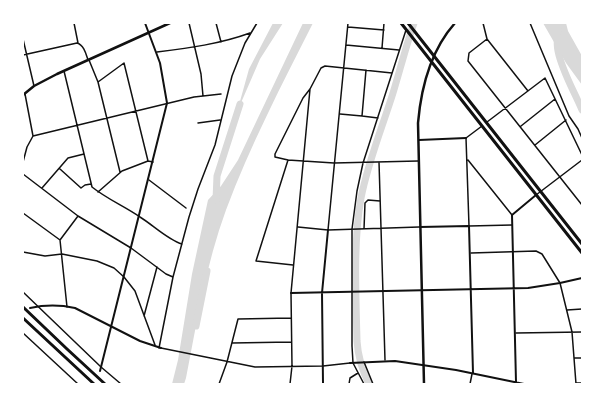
<!DOCTYPE html>
<style>
body{margin:0}
#map{position:relative;width:605px;height:407px;overflow:hidden;background:#fff;font-family:"Exo 2",sans-serif}
canvas{display:block}
.frame{position:absolute;inset:0;border:24px solid #fff;pointer-events:none}
</style>
<div id="map">
<canvas width="605" height="407"></canvas>
<div class="frame"></div>
</div>
<script>
const ctx = document.querySelector('canvas').getContext('2d');
ctx.lineJoin = 'round';
function fillPath(path, color) { ctx.fillStyle = color; ctx.fill(path, 'evenodd'); }
function strokePath(path, color, width, dash) { ctx.strokeStyle = color; ctx.lineWidth = width; ctx.lineCap = dash ? 'butt' : 'round'; ctx.setLineDash(dash || []); ctx.stroke(path); }
const water = new Path2D(`
 M273,23H283L260,59L237,112L249,69Z
 M303,23H313C282,84 250,146 226,210C206,264 197,322 186,378L184,384H172L178,360L192,274L208,200L221,186L238,160Z
 M543,23H566L568,31L582,56V85L566,63Z`);
const river = new Path2D(`
 M558,23C558,32 556,42 558,51C562,71 574,91 582,110
 M216,200L217,176L240,104
 M196,326L207,271
 M369,384C362,370 358,357 357,341C356,296 353,242 361,198C368,162 382,128 393,93C400,70 406,46 414,23`);
const minor = new Path2D(`
 M74,23L78,43
 M189,23L201,74L203,96
 M216,23L221,42
 M483,23L487,39L528,91
 M530,23L569,116L578,129L582,138
 M348,27L384,30
 M23,39L34,86
 M487,39L469,53L468,61L582,205
 M346,45L399,50
 M382,48L384,23
 M157,52C189,48 220,44 250,33
 M23,55L77,43C84,45 86,54 88,60
 M89,60L98,82L120,172
 M64,71L92,187C107,199 124,206 140,217C153,225 168,240 182,244
 M392,73L325,66L321,68L310,89L303,98L275,154V157L288,160L334,163L418,161
 M98,82L124,63L148,161
 M340,114L362,116L366,70
 M362,116L378,118
 M487,122L545,78L582,155
 M198,123L220,120
 M482,126L466,138L469,226L512,225
 M521,126L555,99
 M33,136L194,97L221,94
 M535,145L566,120
 M288,160L256,261L293,265
 M468,160L512,215
 M23,162L27,147L33,136L25,94
 M379,162L385,360
 M60,169L81,188L85,185L91,184
 M23,174L78,216L131,248L166,274L173,277
 M149,180L186,208
 M42,188L68,158L84,154
 M98,192L122,171L148,161L153,162
 M536,195L582,160
 M23,213L60,240
 M298,227L328,230L419,227
 M364,229L365,203L368,200L380,201
 M328,230L348,23
 M23,252L45,256L62,254L97,261L114,268L124,277L135,291L155,345
 M471,253L536,251L542,254L560,283L572,332L576,384
 M23,292L101,367L121,384
 M67,307L60,240L78,216
 M567,310L582,309
 M144,316L157,267
 M23,333L78,384
 M516,333L582,332
 M232,343L291,342
 M159,348L173,277L189,217L198,189L215,145L232,76L245,43L257,23
 M161,348L255,367L323,366L350,363
 M574,358H582
 M364,362L373,384
 M576,383H582
 M219,384L227,362L238,319L291,318
 M290,384L292,366L291,293L310,89
 M349,384L350,378L358,373
 M364,384L353,363L352,346V229L357,191L363,163L406,30
 M470,384L472,374`);
const tertiary = new Path2D(`
 M419,140L466,138
 M420,227L469,226L473,373
 M291,293L528,288L560,283L582,278
 M30,308C44,305 61,305 75,308L140,341L161,348
 M350,363L395,361L456,370L524,384
 M100,371L167,103L160,63L145,23
 M516,382L512,215L536,195
 M323,384L322,293L328,230`);
const secondary = new Path2D(`
 M23,95L34,86L57,74L170,23`);
const primary = new Path2D(`
 M424,384L418,123C421,88 431,50 455,23`);
const trunk = new Path2D(`
 M401,23L582,253
 M408,23L582,244`);
const motorway = new Path2D(`
 M23,307L67,349L105,384
 M23,318L94,384`);
fillPath(water, '#d9d9d9');
strokePath(river, '#d9d9d9', 7);
strokePath(minor, '#111', 1.5);
strokePath(tertiary, '#111', 2);
strokePath(secondary, '#111', 2.5);
strokePath(primary, '#111', 2.5);
strokePath(trunk, '#111', 3);
strokePath(motorway, '#111', 3);
</script>
